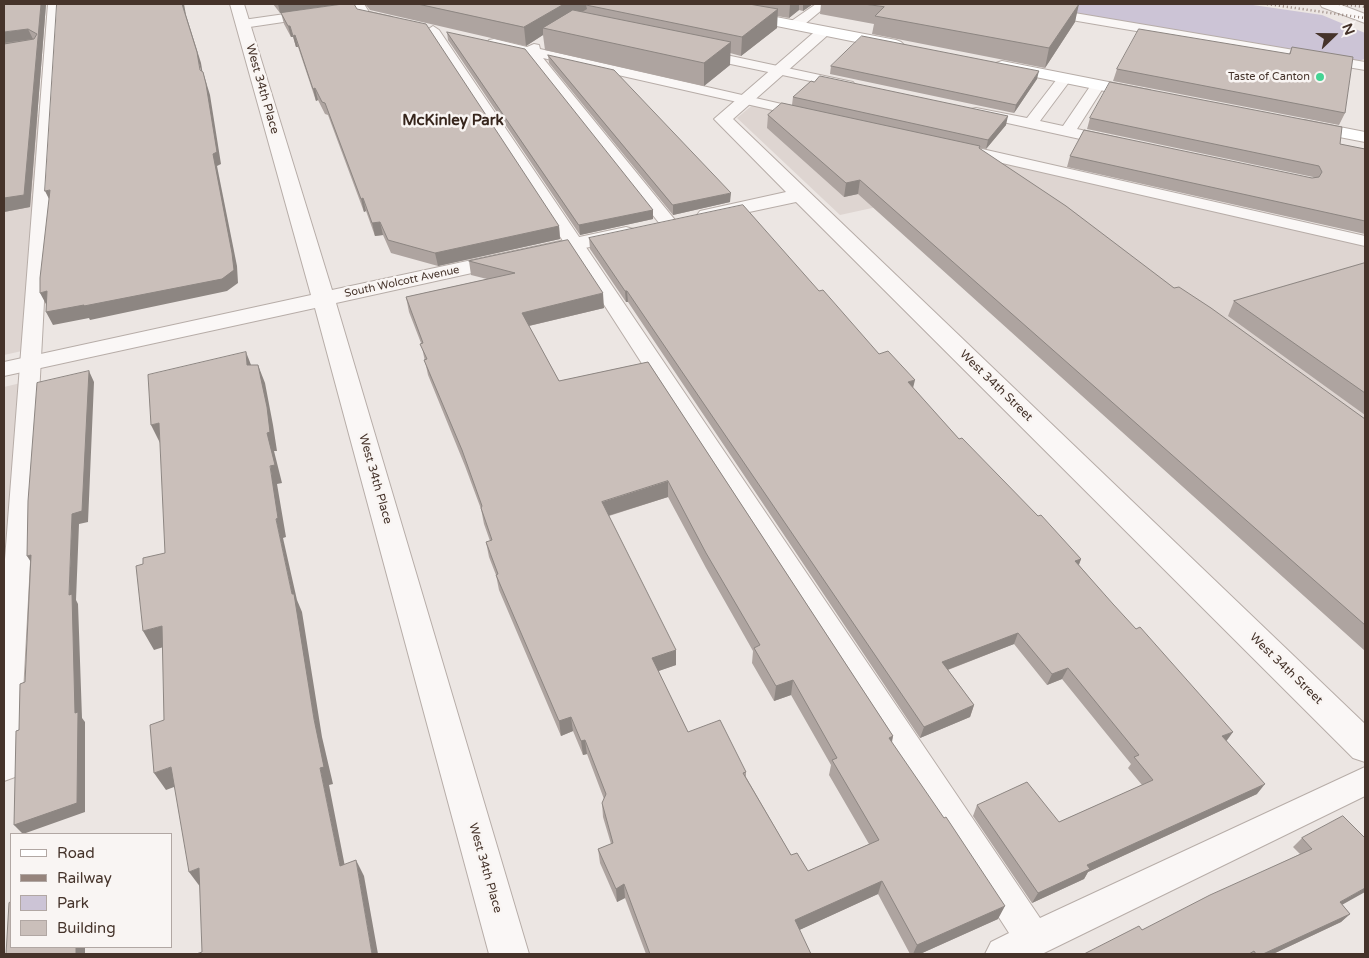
<!DOCTYPE html>
<style>
body{margin:0}
#map{position:relative;width:1369px;height:958px;overflow:hidden;background:#ece6e3;font-family:"Varela Round",sans-serif}
canvas{display:block}
.frame{position:absolute;inset:0;border:5px solid #45332a;pointer-events:none}
.legend{position:absolute;left:10px;top:833px;width:162px;height:115px;box-sizing:border-box;background:#f9f5f3;border:1px solid #b1a7a3;margin:0;padding:6px 9px;list-style:none;font-size:15px;color:#45332a}
.legend li{display:flex;align-items:center;gap:10px;height:25px}
.legend b{width:25px;border:1px solid #b1a7a3}
.north{position:absolute;left:1309px;top:10px;width:50px;height:50px;-webkit-text-stroke:4px #f9f5f3;paint-order:stroke;rotate:68deg;font-size:14px;font-weight:700;line-height:20px;text-align:center;color:#45332a}
.north::after{content:'';display:block;margin:auto;width:18px;height:22px;background:#45332a;clip-path:polygon(50% 0,100% 100%,50% 72%,0 100%)}
</style>
<div id="map">
<canvas width="1369" height="958"></canvas>
<div class="frame"></div>
<ul class="legend">
<li><b style="height:6px;background:#fff"></b>Road</li>
<li><b style="height:6px;background:#96847c"></b>Railway</li>
<li><b style="height:14px;background:#ccc4d6"></b>Park</li>
<li><b style="height:14px;background:#cabfba"></b>Building</li>
</ul>
<div class="north">N</div>
</div>
<script>
const ctx = document.querySelector('canvas').getContext('2d');
ctx.lineJoin = 'round';
function fillPath(path, color) { ctx.fillStyle = color; ctx.fill(path, 'evenodd'); }
function strokePath(path, color, width, dash) { ctx.strokeStyle = color; ctx.lineWidth = width; ctx.lineCap = dash ? 'butt' : 'round'; ctx.setLineDash(dash || []); ctx.stroke(path); }
function drawText(font, color, halo, rows, align = 'center') {
  ctx.font = font + ' "Varela Round",sans-serif'; ctx.lineWidth = 5; ctx.setLineDash([]); ctx.textBaseline = 'middle'; ctx.strokeStyle = halo; ctx.fillStyle = color; for (const [text, x, y, turn = 0] of rows) {
    ctx.save(); ctx.translate(x, y); ctx.rotate((+turn || 0) * Math.PI / 180); ctx.textAlign = isNaN(turn) ? turn : align; if (halo) ctx.strokeText(text, 0, 0); ctx.fillText(text, 0, 0); ctx.restore();
  }
}
const built = new Path2D(`
 M756,102L1365,241V428L1019,176L840,215L737,118Z
 M48,113L31,349L4,355V120Z
 M29,381L4,766V387Z`);
const green = new Path2D(`
 M1019,4H1246L1322,15L1365,33V59L1354,62Z`);
const lane = new Path2D(`
 M48,4H60L19,767L15,777L4,781V572Z
 M352,4H364L369,12L392,17L394,20L388,24L360,18Z
 M816,4H829L800,28H790L789,25L790,22Z
 M995,4H1021L1365,62V70L1001,8Z
 M313,10L317,11L319,14L317,17L243,28L237,24L243,20Z
 M433,26L439,30L1040,918L1365,767V796L1046,952L1042,954H985L991,942L1009,933L427,30Z
 M494,39L527,47L534,44L539,45L540,49L808,110L813,111L815,114L813,117L808,118L543,58L675,220L678,224L675,228L669,229L663,228L526,54L489,46L487,43L489,40Z
 M698,49L848,81L853,82L855,85L853,88L848,89L693,56L691,53L693,50Z
 M1065,74L1072,78L1040,121L1063,126L1093,82H1103L1105,85L1077,129L1118,138L1120,141L1118,144L1112,146L971,115L969,112L971,109L976,108L1027,118L1060,75Z
 M960,144L1365,236V246L954,152L952,149L954,146Z`);
const street = new Path2D(`
 M230,4H244L332,290L626,227L633,229L636,233L633,237L626,239L336,303L529,954H489L315,308L4,376V362L311,295Z
 M1320,4H1339L1365,14V23L1322,7Z
 M824,27L829,28L831,31L829,34L733,119L1365,724V762L1353,758L796,202L707,221L700,219L697,215L700,211L786,192L714,119L819,28Z`);
const secondary = new Path2D(`
 M680,4H708L896,40L901,42L904,45L901,48L896,50L687,8L682,7Z
 M1002,61L1144,89L1150,90L1152,94L1150,98L1144,99L996,69L994,66L996,63Z
 M1304,120L1365,132V142L1298,129L1295,125L1298,121Z`);
const rail = new Path2D(`
 M1267,4L1365,18
 M1339,4L1365,7`);
const wall = new Path2D(`
 M46,4L30,207L4,212V43Z
 M273,4H341L280,13Z
 M365,4H813L803,11L799,10L789,18L777,16V28L741,56L730,53V65L704,86L545,50L543,35L526,46L370,10Z
 M821,4H1077L1075,22L1045,68L872,34L874,24L820,14Z
 M357,9L559,226L560,239L438,266L391,253L383,235L375,236L366,211L364,212L328,115L325,114L318,100L316,101L298,47H296L293,37H291L284,24L281,13Z
 M447,32L653,210V219L580,235L448,40Z
 M1292,47L1345,113L1339,125L1113,81L1117,69L1289,54Z
 M548,55L730,202L673,215L549,63Z
 M831,66L1037,79L1014,113L830,74Z
 M793,97L1006,125L986,149L979,148L1174,288L1365,419V651L858,194L844,197L767,128L768,115L792,105Z
 M1090,118L1340,144L1365,149V234L1067,167L1070,156L1314,178L1313,177L1087,129Z
 M589,238L819,291L879,354L913,388L959,439L1081,559L1079,565L1226,741L1257,794L1088,872L1084,879L1032,903L973,816L977,805L1059,822L1142,785L1128,768L1131,764L1062,679L1047,685L1014,644L948,670L974,705L970,717L920,738L628,302H626L590,249Z
 M568,240L604,308L529,326L559,381L648,362L893,736L892,743L998,919L920,954H910L878,894L799,930L811,954H646L625,898L617,902L600,863L598,849L611,844L603,817L602,803L604,799L587,754L583,755L573,731L561,736L499,590L496,575L489,557L486,542L490,541L484,524L481,509L465,466L428,375L421,343L409,312L406,297L487,279L471,275L469,261ZM668,497L706,568L753,651L752,663L774,701L791,695L831,765L829,775L869,844L808,871L791,855L746,777V772L688,732L658,671L676,665L609,516Z
 M1365,263V415L1228,316L1234,301Z
 M1343,816L1342,904L1350,914L1341,922L1273,954H1084L1142,930L1300,854L1293,847L1302,838Z`);
const shadedWall = new Path2D(`
 M41,4H47H46L30,207L4,212V198L24,195Z
 M182,4H184L186,15L201,63L204,81Z
 M278,4H341L280,13Z
 M564,4H595L586,5L587,9L552,30L543,28V35L526,46L524,27Z
 M790,4H799V10L789,18Z
 M803,4H813L803,11Z
 M1079,4L1075,22L1045,68L1049,48Z
 M778,9L777,28L741,56L742,37Z
 M288,26H290L293,37H291Z
 M28,29L33,39L4,43V32Z
 M295,35L298,47H296L293,36Z
 M731,42L730,65L704,86V63Z
 M1039,71L1037,79L1014,113L1016,105Z
 M203,72L210,95L221,164L217,166L237,266L238,283L227,291L90,320L89,318L53,325L46,312L213,154Z
 M315,88L318,100L316,101L313,89Z
 M1008,116L1006,125L986,149L988,140Z
 M860,180L858,194L844,197L846,183Z
 M50,190L51,203L45,191Z
 M731,193L730,202L673,215V205Z
 M363,198L366,211L364,212L361,199Z
 M653,210V219L580,235L579,225Z
 M380,222L383,235L375,236L372,223Z
 M559,226L560,239L438,266L435,253Z
 M47,291V306L40,293Z
 M625,291H627L628,302H626Z
 M603,293L604,308L524,327L522,313Z
 M246,352L253,370L247,365Z
 M258,365L265,383L273,425L277,451H274L282,483L277,484L286,537L283,538L297,600L302,612L322,737L333,784L329,785L348,882L340,866L320,768L314,719L292,594L276,519L267,433Z
 M89,371L94,382L88,522L79,524L76,600L78,604L82,718L85,722V812L23,834L14,825L69,595L72,514Z
 M915,380L912,392L908,382Z
 M159,423L160,443L151,425Z
 M668,481V497L604,517L602,502Z
 M31,555L34,567L27,556Z
 M1081,559L1076,571L1075,561Z
 M162,626L173,644L154,650L143,631Z
 M1018,633L1014,644L939,673L942,662Z
 M676,650V665L653,673L652,658Z
 M1068,668L1062,679L1047,685L1052,674Z
 M793,680L791,695L774,701L776,686Z
 M974,705L970,717L920,738L924,727Z
 M571,717L573,731L561,736L559,721Z
 M1233,732L1225,743L1222,736Z
 M893,736L889,751V738Z
 M585,740L587,754L583,755L581,741Z
 M171,767L182,784L166,790L154,773Z
 M1265,784L1257,794L1088,872L1084,879L1032,903L1038,893L1087,865Z
 M356,860L364,876L378,954H372Z
 M199,868L201,888L189,872Z
 M882,881L878,894L793,933L795,920Z
 M624,884L625,898L617,902L616,889Z
 M1365,888V892L1331,911L1340,902Z
 M1005,906L998,919L920,954H913L917,945Z
 M1350,914L1341,922L1273,954H1263Z
 M76,947H85V954H76Z`);
const building = new Path2D(`
 M4,4H41L24,195L4,198V44L34,39L37,34L28,29L4,32Z
 M57,4H182L197,52L200,70L203,72L206,84L217,152L213,154L232,253L234,270L222,279L84,306V305L46,312L47,291L40,293V278L50,190L45,191Z
 M343,4H354L357,9L426,24L559,226L435,253L388,240L380,222L372,223L363,198L361,199L325,103L322,102L315,88L313,89L295,35L293,36L290,26H288L281,13Z
 M418,4H564L524,27Z
 M588,4H749L778,9L742,37L586,5Z
 M864,4H1079L1049,48L875,16L884,7Z
 M573,10L731,42L704,63L543,28Z
 M1139,29L1290,54L1292,47L1353,57L1345,113L1117,69Z
 M447,32L525,49L653,210L579,225Z
 M862,36L1039,71L1016,105L831,66Z
 M548,55L614,70L731,193L673,205Z
 M820,76L1008,116L988,140L793,97L811,81L814,82Z
 M1110,82L1342,127L1340,144L1365,149V221L1070,156L1084,130L1312,178L1319,177L1322,172L1319,166L1090,118Z
 M782,103L980,146L979,148L1066,206L1174,288L1179,287L1211,308L1365,419V625L860,180L846,183L768,115Z
 M743,205L819,291L823,290L879,354L888,351L915,380L908,382L959,439L962,438L1038,516L1041,515L1081,559L1075,561L1113,604L1136,629L1140,627L1233,732L1222,736L1265,784L1087,865L1090,869L1038,893L977,805L1027,782L1059,822L1153,780L1134,757L1139,755L1068,668L1052,674L1018,633L942,662L974,705L924,727L627,291H625L589,238Z
 M568,240L603,293L522,313L559,381L648,362L893,736L889,738L944,818L946,817L1005,906L917,945L882,881L795,920L811,954H650L624,884L616,889L598,849L613,843L602,803L606,794L585,740L581,741L571,717L559,721L496,575L498,574L486,542L492,540L481,508L482,506L462,450L424,360L427,359L420,344L423,343L406,297L515,273L469,261ZM668,481L706,553L760,645L754,648L776,686L793,680L837,758L832,760L879,840L808,871L797,853L791,855L743,773L746,772L720,720L688,732L652,658L676,650L602,502Z
 M1365,263V393L1234,301Z
 M246,352L247,365H258L267,407L270,432L267,433L275,465L270,466L278,518L276,519L292,594H294L314,719L324,767L320,768L340,866L356,860L372,954H196L202,952L199,868L189,872L171,767L154,773L150,725L164,720L162,626L143,631L136,566L143,564V558L165,553L159,423L151,425L148,375Z
 M89,371L82,511L72,514L69,595L72,594L75,713L78,712L77,803L14,825L16,731L19,730L20,684L25,682L31,555L27,556L28,501L37,383Z
 M1343,816L1365,838V888L1340,902L1350,914L1263,954H1256L1254,951L1249,954H1084L1139,926L1142,930L1210,895L1312,849L1302,838Z
 M11,902V947H76V954H6L9,903Z`);
const markers = [
 [1320,77,5,"#45d494"]
];
const farPoinames = [
 ["Taste of Canton",1310,77]
];
const farStreetnames = [
 ["South Wolcott Avenue",402,282,-12]
];
const streetNames = [
 ["West 34th Place",262,89,74],
 ["West 34th Street",996,386,44],
 ["West 34th Place",375,479,74],
 ["West 34th Street",1286,669,44],
 ["West 34th Place",485,868,74]
];
const farDistrictnames = [
 ["McKinley Park",453,121]
];
fillPath(built, '#ded5d1');
fillPath(green, '#ccc4d6');
strokePath(lane, '#b7ada8', 2);
strokePath(street, '#b7ada8', 2);
strokePath(secondary, '#b7ada8', 2);
fillPath(lane, '#faf7f6');
fillPath(street, '#faf7f6');
fillPath(secondary, '#fff');
strokePath(rail, '#96847c', 2.5, [1, 3]);
fillPath(wall, '#aea4a0');
fillPath(shadedWall, '#8d8682');
fillPath(building, '#cabfba');
strokePath(building, '#8d8682', 1);
for (const [x, y, r, color] of markers) { const dot = new Path2D(); dot.arc(x, y, r, 0, 2 * Math.PI); ctx.fillStyle = color; ctx.fill(dot); strokePath(dot, '#f9f5f3', 2); }
drawText('11px', '#45332a', '#f9f5f3', farPoinames, 'right');
drawText('11px', '#45332a', '#f9f5f3', farStreetnames);
drawText('12px', '#45332a', '#f9f5f3', streetNames);
drawText('bold 15px', '#36251c', '#f9f5f3', farDistrictnames);
</script>
